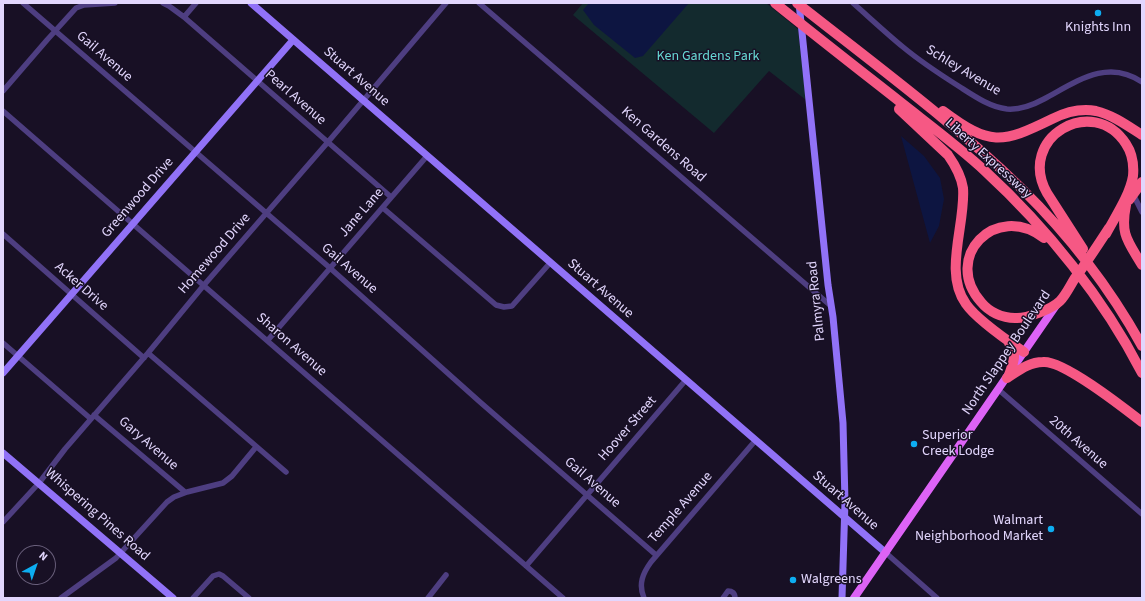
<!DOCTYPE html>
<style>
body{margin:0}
#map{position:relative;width:1145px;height:601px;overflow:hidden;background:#181025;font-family:"Source Sans 3",sans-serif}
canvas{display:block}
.frame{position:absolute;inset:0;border:4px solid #e2d6fd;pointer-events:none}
.north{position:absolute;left:16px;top:545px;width:40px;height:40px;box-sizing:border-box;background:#181025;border:1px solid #695f7b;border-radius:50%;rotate:40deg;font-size:11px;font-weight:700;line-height:16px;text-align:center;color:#e2d6fd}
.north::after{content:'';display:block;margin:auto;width:14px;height:18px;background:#0dadf1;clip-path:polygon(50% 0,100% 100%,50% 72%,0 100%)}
</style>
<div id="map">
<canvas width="1145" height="601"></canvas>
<div class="frame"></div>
<div class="north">N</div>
</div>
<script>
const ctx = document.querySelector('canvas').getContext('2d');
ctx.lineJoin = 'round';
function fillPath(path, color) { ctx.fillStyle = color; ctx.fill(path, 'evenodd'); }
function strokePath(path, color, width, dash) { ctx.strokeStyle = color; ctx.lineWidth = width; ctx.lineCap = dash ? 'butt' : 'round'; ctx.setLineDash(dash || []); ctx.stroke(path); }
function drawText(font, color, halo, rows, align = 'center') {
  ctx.font = font + ' "Source Sans 3",sans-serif'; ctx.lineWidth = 3; ctx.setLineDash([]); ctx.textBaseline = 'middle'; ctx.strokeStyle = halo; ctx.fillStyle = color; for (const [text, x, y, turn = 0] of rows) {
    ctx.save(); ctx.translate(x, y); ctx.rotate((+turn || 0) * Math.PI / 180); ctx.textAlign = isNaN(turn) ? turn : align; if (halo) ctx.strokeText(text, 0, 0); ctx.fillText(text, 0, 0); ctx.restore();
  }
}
const green = new Path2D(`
 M583,3H766L798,29L806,100L769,71L714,133L573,15Z`);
const water = new Path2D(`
 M589,3H689L643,56L635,58L594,25L583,10Z
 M901,136L924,156L940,178L944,199L939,226L930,243Z`);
const street = new Path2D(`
 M23,3L330,268L480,402L656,555
 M163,3L169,6L184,17L391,197
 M479,3L831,306
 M853,3C870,18 886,33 903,47C921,62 941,75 960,87C974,96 990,107 1007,109C1020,110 1033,105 1044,99C1076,82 1107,58 1142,82
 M184,17L196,3
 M3,91L47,40L76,8L84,5L115,3
 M3,111L563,598
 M1133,194L1142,212
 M383,208L496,305L504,307L512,306L550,263
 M3,234L144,358
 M268,340L427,156
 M3,343L91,419
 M148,353L286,472
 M999,390L1142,514
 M94,415L185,492
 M3,522L39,483L65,449L148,353L204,285L328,142L446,3
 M886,553L937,598
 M526,566L685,381
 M61,598L116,558L167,502L174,497L187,492L223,483L232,476L256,447
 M193,598L213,576L219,574L223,576L249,598
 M428,598L446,575
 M644,598C638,584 643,573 651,562L755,441
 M723,598L728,591C732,591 735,593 735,598`);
const secondary = new Path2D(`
 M251,3L886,553
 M799,3L828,285L833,317L843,423L845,502L842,598
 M3,373L293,40
 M3,453L173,598`);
const primary = new Path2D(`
 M854,598L1057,304`);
const highway = new Path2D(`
 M775,3C816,36 857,68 899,101C928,124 958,146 985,171C1047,228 1104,299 1142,373
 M797,3C873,63 952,121 1021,188C1068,234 1110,288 1142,346
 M899,109L948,155C955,165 961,175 963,188C966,223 943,273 966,304C977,320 1008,341 1024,352
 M943,111C990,146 1001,144 1052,119C1066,112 1080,108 1096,111C1113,115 1128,126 1142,135
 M1129,200L1142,182
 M1126,205C1120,235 1128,241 1142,265
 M1044,238C995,201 942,258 981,302C989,312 1002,318 1015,318C1026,319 1052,309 1060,301C1066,295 1070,286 1075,278C1087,262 1098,245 1109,228
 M1083,249L1047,193C1016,138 1093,93 1126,144C1132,153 1134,165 1133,176C1130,195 1115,217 1106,234
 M1009,343C1018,354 1013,363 1009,375
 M1007,378C1018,371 1029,362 1043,362C1063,360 1124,408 1142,422`);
const markers = [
 [1098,13,4,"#0dadf1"],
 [914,444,4,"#0dadf1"],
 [1051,529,4,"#0dadf1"],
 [793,580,4,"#0dadf1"]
];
const poiNames = [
 ["Knights Inn",1098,28,"center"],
 ["Superior",922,436],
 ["Creek Lodge",922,452],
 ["Walmart",1043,521,"right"],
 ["Neighborhood Market",1043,537,"right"],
 ["Walgreens",801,580]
];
const streetNames = [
 ["Gail Avenue",104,57,41],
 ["Schley Avenue",963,71,31],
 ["Stuart Avenue",356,77,41],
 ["Pearl Avenue",295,98,41],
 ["Ken Gardens Road",663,145,41],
 ["Liberty Expressway",988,159,42],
 ["Greenwood Drive",138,198,-49],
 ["Jane Lane",362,213,-49],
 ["Homewood Drive",215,254,-49],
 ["Gail Avenue",349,269,41],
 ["Acker Drive",81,287,41],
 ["Stuart Avenue",600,289,41],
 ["Palmyra Road",817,301,-96],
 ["Sharon Avenue",291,345,41],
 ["North Slappey Boulevard",1007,353,-56],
 ["Hoover Street",628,429,-49],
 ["20th Avenue",1078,443,41],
 ["Gary Avenue",148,444,41],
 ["Gail Avenue",592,483,41],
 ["Stuart Avenue",845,501,41],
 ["Temple Avenue",681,508,-49],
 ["Whispering Pines Road",97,515,41]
];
const parkNames = [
 ["Ken Gardens Park",708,57]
];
fillPath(green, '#132a2e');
fillPath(water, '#0d1541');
strokePath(street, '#4e3e81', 5.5);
strokePath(secondary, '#9172f7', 7);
strokePath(primary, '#dd63f6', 8);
strokePath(highway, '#f65884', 10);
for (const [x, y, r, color] of markers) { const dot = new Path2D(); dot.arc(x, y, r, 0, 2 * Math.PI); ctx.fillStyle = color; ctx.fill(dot); strokePath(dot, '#181025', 1.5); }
drawText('14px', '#e2d6fd', '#181025', poiNames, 'left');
drawText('14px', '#e2d6fd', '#181025', streetNames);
drawText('14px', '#66d9d4', '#181025', parkNames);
</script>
